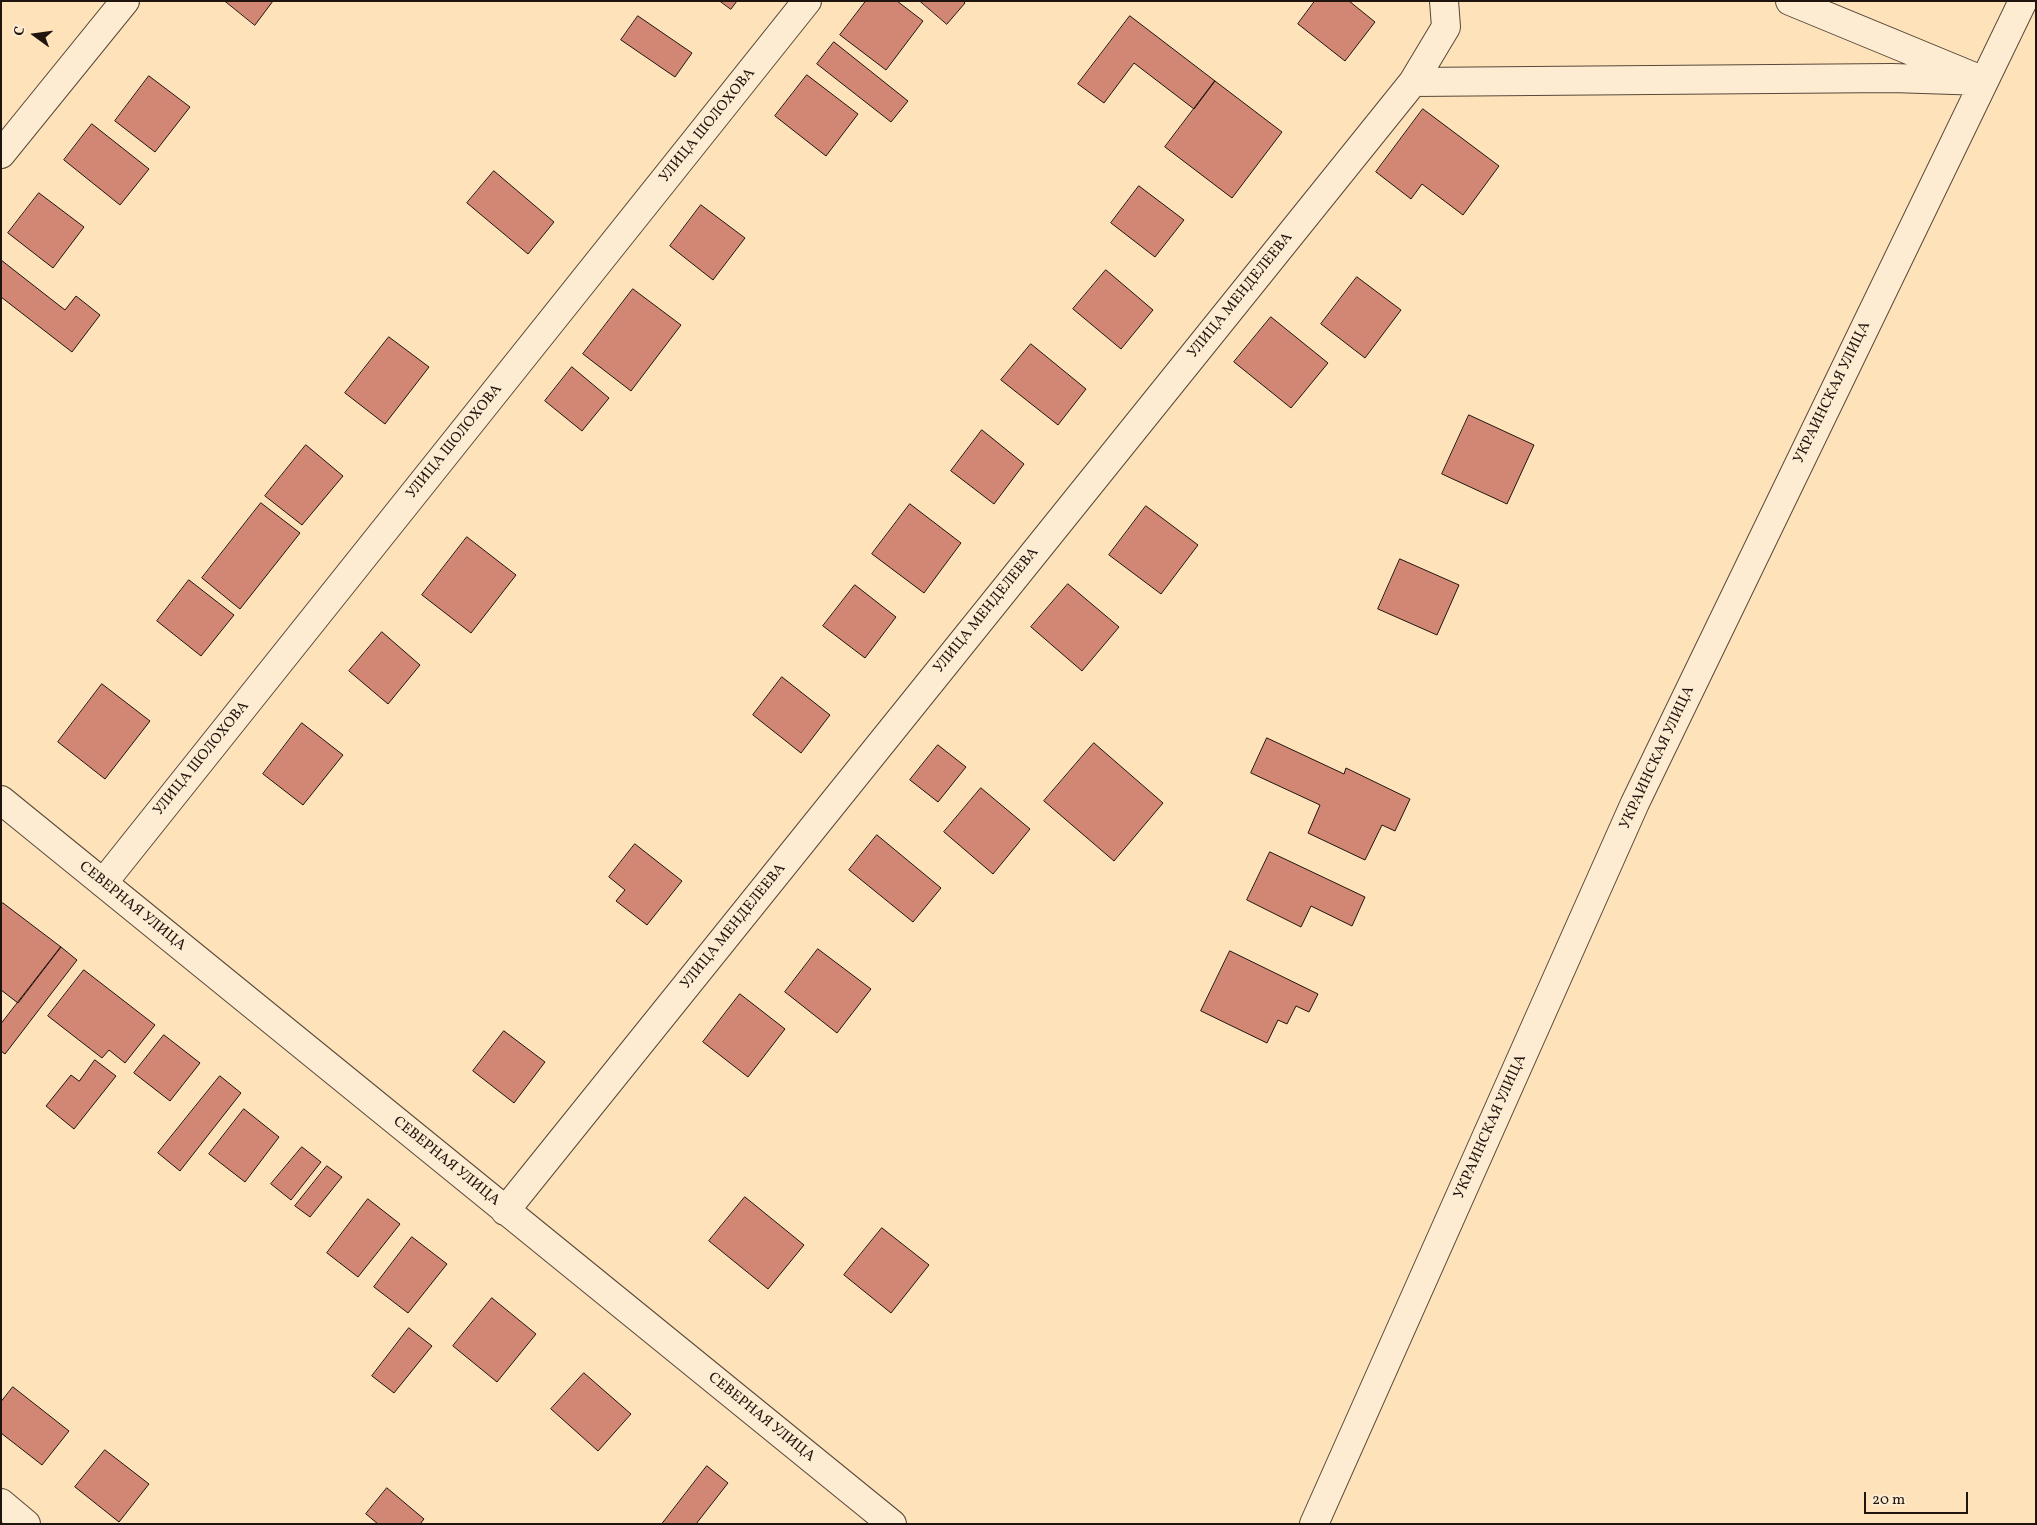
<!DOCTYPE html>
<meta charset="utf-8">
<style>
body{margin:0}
#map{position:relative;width:2037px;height:1525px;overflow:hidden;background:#fee2b9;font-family:Vollkorn,serif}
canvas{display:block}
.frame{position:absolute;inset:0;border:2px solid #20150e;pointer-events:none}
.north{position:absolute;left:10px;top:10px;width:50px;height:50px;-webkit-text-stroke:4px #feecd2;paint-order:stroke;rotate:284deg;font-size:14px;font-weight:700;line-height:20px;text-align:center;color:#20150e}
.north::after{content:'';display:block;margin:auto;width:18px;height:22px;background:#20150e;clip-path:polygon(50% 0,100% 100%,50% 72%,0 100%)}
.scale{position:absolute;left:1864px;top:1492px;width:104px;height:22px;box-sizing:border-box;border:2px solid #20150e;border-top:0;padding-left:6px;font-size:15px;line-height:18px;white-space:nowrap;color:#20150e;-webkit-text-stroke:4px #feecd2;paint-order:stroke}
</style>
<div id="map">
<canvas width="2037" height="1525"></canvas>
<div class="frame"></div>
<div class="north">С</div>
<div class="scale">20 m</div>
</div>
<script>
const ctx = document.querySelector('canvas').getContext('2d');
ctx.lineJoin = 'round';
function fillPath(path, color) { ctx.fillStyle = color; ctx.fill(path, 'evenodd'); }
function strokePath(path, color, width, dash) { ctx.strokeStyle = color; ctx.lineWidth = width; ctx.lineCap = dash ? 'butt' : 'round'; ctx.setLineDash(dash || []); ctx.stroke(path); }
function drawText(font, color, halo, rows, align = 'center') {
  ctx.font = font + ' Vollkorn,serif'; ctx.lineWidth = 5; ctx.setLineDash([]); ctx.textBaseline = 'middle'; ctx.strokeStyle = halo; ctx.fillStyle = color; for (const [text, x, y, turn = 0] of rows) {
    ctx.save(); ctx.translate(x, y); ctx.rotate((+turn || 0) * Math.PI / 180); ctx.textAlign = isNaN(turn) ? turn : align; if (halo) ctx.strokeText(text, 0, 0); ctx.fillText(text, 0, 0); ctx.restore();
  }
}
const building = new Path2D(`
 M225,1H273L255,25Z
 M720,1H737L731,9Z
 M866,1H897L923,21L886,70L840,35Z
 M920,1H963L965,3L947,24Z
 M1315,1H1349L1375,22L1345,61L1298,24Z
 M638,16L692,53L675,77L621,40Z
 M1130,16L1215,81L1194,109L1134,63L1104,103L1078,84Z
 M834,42L908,101L891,122L817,64Z
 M807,75L858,114L826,156L775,116Z
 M149,76L190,107L155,152L115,121Z
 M1215,81L1282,132L1232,198L1165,147Z
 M1423,109L1499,166L1463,215L1422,184L1411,199L1376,172Z
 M92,124L149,169L120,205L64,160Z
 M494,171L554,222L528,254L467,203Z
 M1139,186L1184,220L1155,257L1111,223Z
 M39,193L84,227L53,268L8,233Z
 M701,205L745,238L713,280L670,246Z
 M1,260L65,310L76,296L100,315L72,352L1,297Z
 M1106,270L1153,310L1121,349L1073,309Z
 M1357,277L1401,310L1365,358L1321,324Z
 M633,289L681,325L631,391L583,354Z
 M1271,317L1328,363L1291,408L1234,362Z
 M389,337L429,367L385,424L345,393Z
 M1031,344L1086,389L1058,425L1001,380Z
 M572,367L609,398L582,431L545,401Z
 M1469,415L1534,445L1507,504L1442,474Z
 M982,430L1024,464L994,504L951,471Z
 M306,445L343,476L302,525L265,496Z
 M261,503L300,533L240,609L202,578Z
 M910,504L961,543L924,593L872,554Z
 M1146,506L1198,545L1161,594L1109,555Z
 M467,537L516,575L471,633L422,595Z
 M1400,559L1459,585L1437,635L1378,609Z
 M189,580L234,615L201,656L157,621Z
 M1068,584L1119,627L1082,671L1031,627Z
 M855,585L896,617L865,658L823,626Z
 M382,632L420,665L388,704L349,671Z
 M782,677L830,715L801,753L753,715Z
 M102,684L150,721L105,779L58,742Z
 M302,723L343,755L303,805L263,774Z
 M1267,738L1344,774L1346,768L1410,799L1395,831L1382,825L1365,860L1308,833L1320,805L1251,773Z
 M1094,743L1163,803L1114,861L1044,801Z
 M938,745L966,767L938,802L910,780Z
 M981,788L1030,829L993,874L944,832Z
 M877,835L941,888L913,922L849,870Z
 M635,844L682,881L647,925L616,901L625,890L609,877Z
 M1270,852L1365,897L1352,926L1311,906L1301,927L1247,900Z
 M3,903L61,947L18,1003L1,990V905Z
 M61,947L77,960L5,1054L1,1051V1024Z
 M818,949L871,989L837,1033L785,992Z
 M1230,951L1318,994L1309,1012L1296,1006L1287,1024L1278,1020L1267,1043L1201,1011Z
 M84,970L155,1025L125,1063L109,1050L102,1058L48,1016Z
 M740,994L785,1029L748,1077L703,1042Z
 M504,1031L545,1062L514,1103L473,1071Z
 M164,1035L200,1063L170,1101L134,1073Z
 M95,1060L116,1076L74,1129L46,1106L71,1075L79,1081Z
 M220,1076L241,1093L180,1171L158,1153Z
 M244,1109L279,1137L245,1182L209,1154Z
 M302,1147L321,1162L291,1200L271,1184Z
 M327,1166L342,1177L310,1217L295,1206Z
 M745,1197L804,1245L768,1289L709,1241Z
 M368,1199L400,1224L358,1277L327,1253Z
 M882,1228L929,1265L891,1313L844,1275Z
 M412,1237L447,1264L408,1313L374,1287Z
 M492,1298L536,1334L497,1382L453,1346Z
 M409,1328L432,1346L394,1393L372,1376Z
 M584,1373L631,1414L598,1451L551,1409Z
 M13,1387L69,1431L42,1465L1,1433V1402Z
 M105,1450L149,1484L119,1522L75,1487Z
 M707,1466L728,1483L696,1524H662Z
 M387,1488L424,1519L420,1524H378L366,1514Z`);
const minor = new Path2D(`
 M1413,82L1892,78L1984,81L1790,1
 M1,154L125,1
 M1,800L892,1524
 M103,883L807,1
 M505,1211L1413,82L1446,27L1444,1
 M1,1503L26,1524
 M1314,1524L1635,803L2023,1`);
const streetNames = [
 ["УЛИЦА ШОЛОХОВА",708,126,-51],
 ["УЛИЦА МЕНДЕЛЕЕВА",1241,296,-51],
 ["УКРАИНСКАЯ УЛИЦА",1833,393,-64],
 ["УЛИЦА ШОЛОХОВА",455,442,-51],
 ["УЛИЦА МЕНДЕЛЕЕВА",987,611,-51],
 ["УКРАИНСКАЯ УЛИЦА",1658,758,-65],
 ["УЛИЦА ШОЛОХОВА",202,759,-51],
 ["СЕВЕРНАЯ УЛИЦА",132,907,39],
 ["УЛИЦА МЕНДЕЛЕЕВА",734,927,-51],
 ["УКРАИНСКАЯ УЛИЦА",1491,1127,-66],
 ["СЕВЕРНАЯ УЛИЦА",446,1162,39],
 ["СЕВЕРНАЯ УЛИЦА",761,1418,39]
];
fillPath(building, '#d28774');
strokePath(building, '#20150e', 1);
strokePath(minor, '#584839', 30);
strokePath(minor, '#feecd2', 28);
drawText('15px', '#20150e', '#feecd2', streetNames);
</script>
